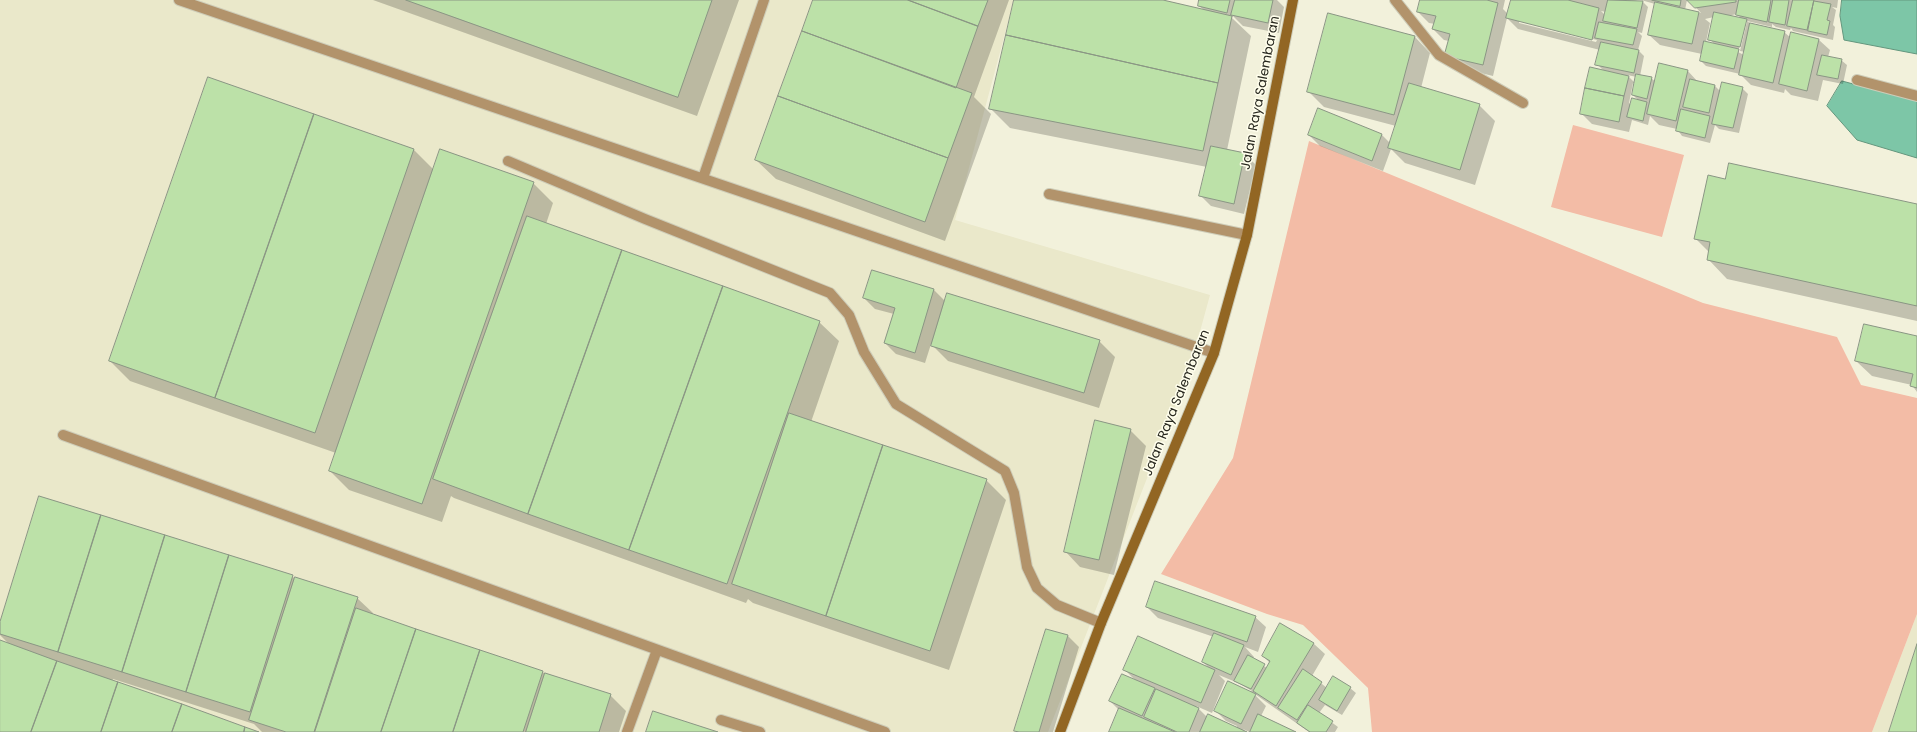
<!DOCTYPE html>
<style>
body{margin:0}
canvas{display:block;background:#f2f1db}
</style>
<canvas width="1917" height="732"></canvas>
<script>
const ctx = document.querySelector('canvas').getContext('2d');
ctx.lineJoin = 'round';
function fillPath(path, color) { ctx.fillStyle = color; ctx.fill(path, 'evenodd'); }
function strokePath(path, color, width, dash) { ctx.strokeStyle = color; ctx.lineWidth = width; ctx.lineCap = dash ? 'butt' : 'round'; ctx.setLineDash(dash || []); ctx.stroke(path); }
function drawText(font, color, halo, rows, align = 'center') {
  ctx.font = font + ' Poppins,sans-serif'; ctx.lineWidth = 3; ctx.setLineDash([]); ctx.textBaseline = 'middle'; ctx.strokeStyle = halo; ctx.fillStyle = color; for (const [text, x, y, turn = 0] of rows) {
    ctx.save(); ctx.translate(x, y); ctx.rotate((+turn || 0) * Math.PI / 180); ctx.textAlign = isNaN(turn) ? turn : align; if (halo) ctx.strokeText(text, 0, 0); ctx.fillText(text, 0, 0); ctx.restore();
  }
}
const built = new Path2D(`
 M0,0H1014L955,220L1210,295L1190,368L1048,732H0Z
 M1917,614V732H1872Z`);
const green = new Path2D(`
 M1573,125L1684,155L1662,237L1551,207Z
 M1309,141L1703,303L1837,337L1861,385L1917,398V614L1872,732H1372L1368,688L1303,625L1267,614L1161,574L1233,458Z`);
const water = new Path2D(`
 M1842,0H1917V54L1844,40L1840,16Z
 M1842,81L1917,101V158L1857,140L1827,106Z`);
const shadow = new Path2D(`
 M373,0H739L697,116Z
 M814,0H1009L974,97L991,114L945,241L776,179L756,160Z
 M1015,0H1159L1204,10L1199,6L1200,0H1277L1284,7L1279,33L1243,26L1233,16L1232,18L1251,36L1227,150L1245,154L1256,165L1244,214L1211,206L1200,195L1207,167L1010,128L991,109Z
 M1421,0H1505L1503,9L1508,14L1512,0H1633L1643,2L1648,7L1642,33L1638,32L1642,36L1638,50L1644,56L1640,76L1651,78L1656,82L1687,70L1698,82L1715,86L1721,92L1742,88L1748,94L1739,133L1719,129L1715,125L1710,143L1682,136L1677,129L1659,125L1650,116L1648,125L1632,120L1629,132L1592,124L1581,113L1604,71L1597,64L1600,50L1518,29L1507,18L1493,76L1456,67L1449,41L1444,40L1433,29L1435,24L1429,23L1418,12ZM1601,11L1606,12L1605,15ZM1519,21L1597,40L1596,42L1519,23ZM1627,75L1637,77L1633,95L1639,101L1631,105L1629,103L1633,83H1635Z
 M1641,0H1687L1685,10L1701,13L1689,0H1838L1837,8L1832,7L1836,10L1833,25L1835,27L1833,40L1793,31L1791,28L1790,30L1776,27L1772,24V27L1747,21L1751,24L1784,32L1791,38L1792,33L1819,40L1830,50L1828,57L1841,60L1847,65L1843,84L1823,80L1818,101L1791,95L1785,89L1784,93L1751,85L1740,74L1706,66L1701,61L1702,54L1660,45L1649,35L1655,4ZM1737,14L1742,19L1727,16ZM1714,17L1710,39L1714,44L1706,42L1710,23L1705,19ZM1745,22H1747L1740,51L1745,52L1744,55L1738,52Z
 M1329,14L1415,37L1430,53L1421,88L1479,105L1495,121L1475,185L1405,163L1391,149L1383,171L1320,146L1309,135L1319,109L1382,135L1391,144L1396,126L1324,107L1308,91Z
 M414,150L434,170L533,183L553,203L546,224L819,322L839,341L811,422L986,480L1006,500L949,670L753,603L748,599L746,603L454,498L451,496L442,522L349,490L330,471L336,453L130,381L110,361Z
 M1726,180L1917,206V321L1727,279L1708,259L1709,252L1695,238Z
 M873,271L934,290L946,302L1099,341L1115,357L1099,408L948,361L931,344L925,363L896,354L885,343L894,314L875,309L864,298Z
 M1917,337V392L1912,385L1872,376L1856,361Z
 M1130,430L1146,446L1114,575L1080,567L1065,551Z
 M292,576L296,580L357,598L373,613L372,615L610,695L626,711L619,732H262L254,724L113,679L112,681L256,732H0V641L10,645L0,635V625Z
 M1147,607L1255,617L1266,627L1258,652L1245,647L1254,657L1253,659L1267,668L1270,663L1263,656L1281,625L1314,644L1325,654L1312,676L1327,688H1350L1356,693L1342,715L1325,705L1319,713L1338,727L1335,732H1309L1252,692L1266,706L1261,716L1294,732H1249L1243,729L1246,732H1110L1119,710L1110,701L1136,681L1125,670L1209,668L1203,662L1214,637L1158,618ZM1219,675L1238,683L1252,691L1215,710L1226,721L1237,726L1236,728L1207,717L1196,706L1212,713L1225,681Z
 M1046,630L1068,636L1079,647L1053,732H1017L1016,730Z`);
const building = new Path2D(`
 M406,0H712L678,97Z
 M813,0H908L978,26L956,88L802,31Z
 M908,0H988L978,26Z
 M1014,0H1163L1232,16L1218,83L1006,35Z
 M1199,0H1230L1227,13L1198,6Z
 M1235,0H1273L1268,23L1231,15Z
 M1420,0H1487L1498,3L1483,65L1444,56L1450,34L1432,29L1436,16L1417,12Z
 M1511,0H1568L1599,8L1592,40L1506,18Z
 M1608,0L1643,1L1637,28L1603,21Z
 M1652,0H1681L1680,6Z
 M1687,0H1736V2L1695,8Z
 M1739,0H1771L1767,22L1736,15Z
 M1773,0H1789L1785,25L1769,22Z
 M1793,0H1814L1807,30L1787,26Z
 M1814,1L1831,4L1827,20L1830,21L1827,35L1808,31Z
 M1655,2L1699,12L1692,44L1648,35Z
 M1714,12L1747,19L1740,47L1708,40Z
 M1328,13L1415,36L1394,115L1307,92Z
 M1599,22L1637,29L1633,45L1595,38Z
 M1750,23L1785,31L1773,83L1739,75Z
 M802,31L972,93L948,158L778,96Z
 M1791,32L1819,39L1807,91L1779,84Z
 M1006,35L1218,83L1203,151L989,109Z
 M1704,41L1739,49L1734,69L1700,61Z
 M1601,42L1639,50L1634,73L1595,65Z
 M1822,55L1842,59L1838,79L1817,75Z
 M1659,63L1688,70L1676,121L1647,114Z
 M1590,67L1629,76L1624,96L1585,88Z
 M1636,74L1652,77L1647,99L1632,95Z
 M208,77L314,114L215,398L109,361Z
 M1690,79L1715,85L1709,113L1683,107Z
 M1722,82L1743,87L1733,128L1712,124Z
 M1409,83L1480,104L1460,170L1388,148Z
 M1585,88L1624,96L1619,122L1580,114Z
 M778,96L948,158L925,222L755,160Z
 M1632,98L1647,102L1643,121L1627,117Z
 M1318,108L1382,134L1372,161L1308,135Z
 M1681,109L1710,116L1705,138L1676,131Z
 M314,114L414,149L315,433L215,398Z
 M1211,146L1245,153L1234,204L1199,196Z
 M440,149L534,182L422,504L329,471Z
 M1729,163L1917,204V306L1707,260L1710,242L1694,239L1708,175L1725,179Z
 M527,216L622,250L528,514L433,479Z
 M622,250L723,286L629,550L528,514Z
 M872,270L934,289L915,353L884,343L895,308L863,298Z
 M723,286L820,321L727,584L629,550Z
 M947,293L1100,340L1084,393L931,346Z
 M1864,324L1917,336V388L1910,386L1913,374L1855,361Z
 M789,413L883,445L826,616L732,584Z
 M1095,420L1131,429L1099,560L1064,552Z
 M883,445L987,479L930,651L826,616Z
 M39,496L101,515L58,652L0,634V622Z
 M101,515L165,535L122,672L58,652Z
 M165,535L229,555L186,692L122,672Z
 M229,555L293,575L250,712L186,692Z
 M295,577L358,597L314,732H286L249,720Z
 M1155,581L1256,616L1247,642L1146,607Z
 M356,608L416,629L381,732H315Z
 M1280,623L1314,643L1276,706L1253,691L1270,661L1262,656Z
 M416,629L480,650L453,732H381Z
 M1046,629L1068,635L1039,732H1019L1014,731Z
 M1214,633L1244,645L1231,675L1202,662Z
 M1138,636L1215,670L1201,703L1123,670Z
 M0,640L57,661L31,732H0Z
 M1917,644V732H1889Z
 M480,650L543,671L523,732H453Z
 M1248,655L1265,664L1251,689L1234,681Z
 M57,661L118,682L101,732H31Z
 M1303,669L1322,682L1297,720L1278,708Z
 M545,673L611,694L599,732H526Z
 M1122,674L1155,688L1142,716L1109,701Z
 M1333,676L1351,687L1337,711L1319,700Z
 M1228,681L1256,694L1241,724L1214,711Z
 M118,682L182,704L172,732H101Z
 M1156,689L1199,708L1189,732H1177L1144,717Z
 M182,704L245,727L244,732H172Z
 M1308,705L1333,721L1326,732H1310L1297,723Z
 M1119,708L1175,732H1109Z
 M653,711L718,732H646Z
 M1208,714L1247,732H1200Z
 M1258,714L1296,732H1250Z
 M245,727L259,732H244Z`);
const service = new Path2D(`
 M179,0C524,117 868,236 1214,353
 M1395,0L1439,55L1523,103
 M508,161L645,219L830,293L849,315L864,352L896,404L1005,471L1014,493L1027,567L1037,588L1057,605L1101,623
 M703,178L764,0
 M1049,194L1247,235
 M63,435L885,732
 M721,720L760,732
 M627,732L657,650`);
const minor = new Path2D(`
 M1857,80L1917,96`);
const secondary = new Path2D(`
 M1060,732L1101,623L1214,353L1247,235L1293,0`);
const streetNames = [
 ["Jalan Raya Salembaran",1261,93,-79],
 ["Jalan Raya Salembaran",1177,403,-68]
];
fillPath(built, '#eae8ca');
fillPath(green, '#f3bca6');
fillPath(water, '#7dc6a7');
strokePath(water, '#64977e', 1);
fillPath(shadow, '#0003');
fillPath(building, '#bce1a8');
strokePath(building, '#8a9684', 1);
strokePath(service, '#cecdb9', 12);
strokePath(minor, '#cecdb9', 12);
strokePath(secondary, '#cecdb9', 12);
strokePath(service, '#b2936b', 10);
strokePath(minor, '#b2936b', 10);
strokePath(secondary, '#926623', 10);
drawText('13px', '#28281f', '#fffeec', streetNames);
</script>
